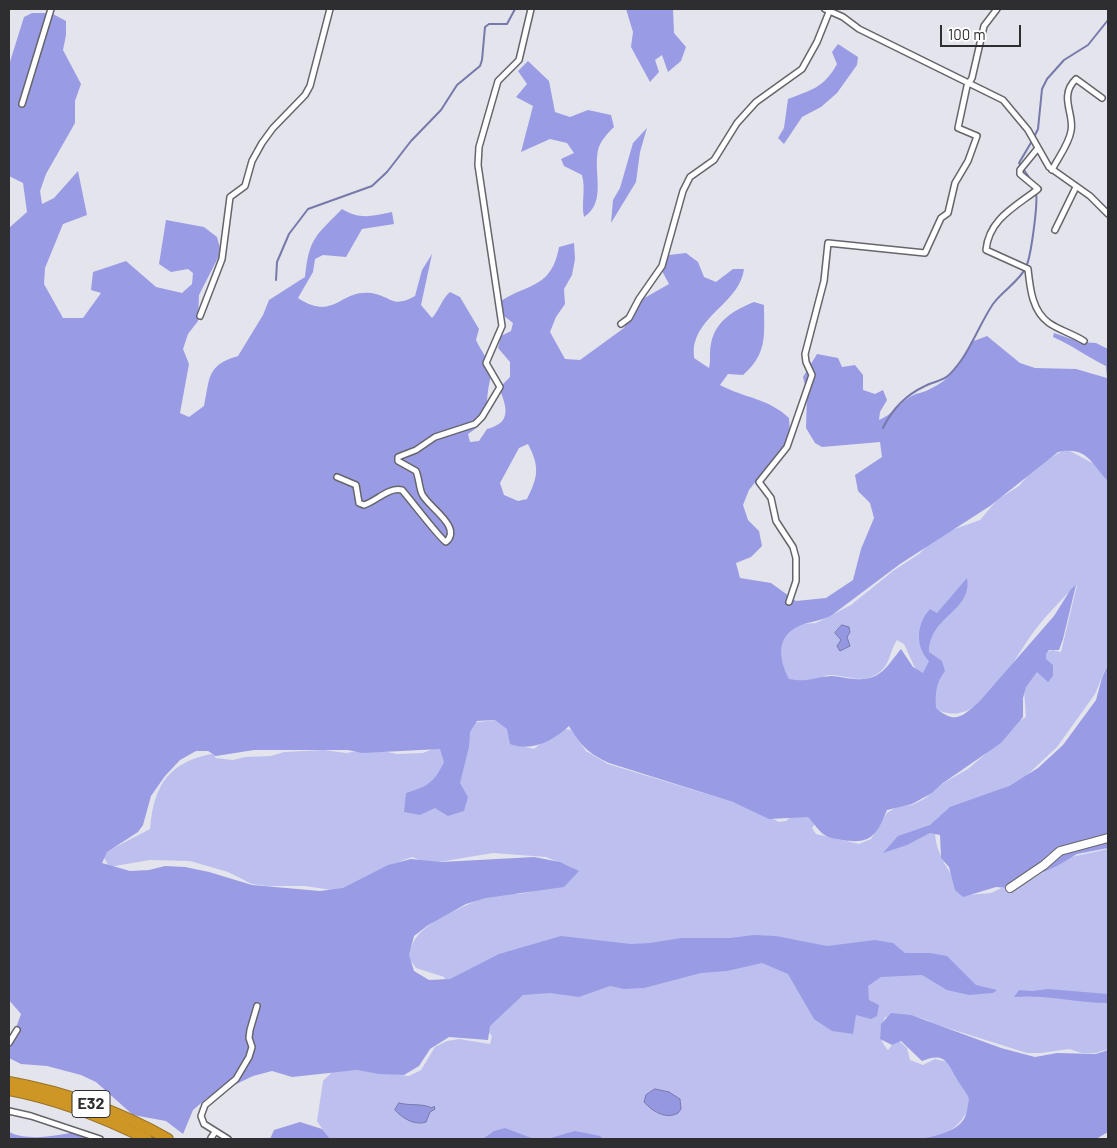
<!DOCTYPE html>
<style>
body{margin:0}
#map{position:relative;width:1117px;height:1148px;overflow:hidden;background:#e3e4ec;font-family:Barlow,sans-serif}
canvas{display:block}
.frame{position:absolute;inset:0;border:10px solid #2e2e31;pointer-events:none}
.scale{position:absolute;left:940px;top:25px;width:81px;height:22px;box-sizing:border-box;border:2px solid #2e2e31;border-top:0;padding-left:6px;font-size:15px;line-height:18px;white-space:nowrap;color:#2e2e31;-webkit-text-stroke:4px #fff;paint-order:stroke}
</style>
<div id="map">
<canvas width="1117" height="1148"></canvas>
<div class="frame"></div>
<div class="scale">100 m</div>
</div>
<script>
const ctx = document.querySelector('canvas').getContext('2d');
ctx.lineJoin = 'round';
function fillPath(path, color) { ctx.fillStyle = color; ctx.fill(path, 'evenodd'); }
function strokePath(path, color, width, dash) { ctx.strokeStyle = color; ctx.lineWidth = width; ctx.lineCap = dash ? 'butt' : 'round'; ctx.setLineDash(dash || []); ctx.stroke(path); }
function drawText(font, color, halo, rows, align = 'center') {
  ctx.font = font + ' Barlow,sans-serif'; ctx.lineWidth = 4.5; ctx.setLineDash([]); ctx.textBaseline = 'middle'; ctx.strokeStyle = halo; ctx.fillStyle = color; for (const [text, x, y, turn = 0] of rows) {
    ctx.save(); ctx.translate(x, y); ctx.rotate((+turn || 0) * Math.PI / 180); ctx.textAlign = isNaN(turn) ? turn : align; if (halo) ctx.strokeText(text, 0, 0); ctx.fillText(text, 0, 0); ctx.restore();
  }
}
const green = new Path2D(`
 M1066,449L1100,467L1108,481V663L1095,694L1057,747L1026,776L935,828C934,855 951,873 966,895L991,893L1008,885L1012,890L1071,857L1108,849V1049L1096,1053H1082L1069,1049L1041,1053H1027L935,1024C919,1015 903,1015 885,1017C879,1031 878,1038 888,1050L897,1039L907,1048L910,1060L923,1065L935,1059L948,1062L956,1071L955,1077L971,1097C967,1120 955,1129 935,1139H329L317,1121L323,1081L332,1072L359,1070L409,1076L421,1070L435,1047L447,1041L459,1039L490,1044L492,1036L451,989L444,977L416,968L408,957C411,948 413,940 420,933C435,918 482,896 503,893C508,893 513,894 519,894C536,892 550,886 566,879L571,867L546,857L493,853L439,862H425L412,857L393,864L345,889L332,890L305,886H266L252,884L228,872L190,861L150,860L109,867L102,854L150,829C154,783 170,761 216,753L215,758L233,760L245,757L271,756L284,752L324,750L346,753L372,749L397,754L423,753L438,747L470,723L496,720L507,727L521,746L534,749L559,728L571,730L586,751L608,764L753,808L779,822L786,821L797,812L827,808L812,828L816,834L859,844L871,839L887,813L898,806L912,805L924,799L945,782L968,769L998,743L1015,723L1026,717L1024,690L1043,654L1052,650L1061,652L1077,585C1064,596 1046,616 1035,630C1012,660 978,738 931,706L924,677L915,668L904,644L897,640C890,650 890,664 881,671C865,685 849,676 831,675C824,674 813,683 807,686L785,678L777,652L780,639L788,629L801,624L816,623L851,605L893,571L919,554L938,535L980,520L997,500L1019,486L1036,466Z`);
const forest = new Path2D(`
 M626,9H673L674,33L686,47L681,61L668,72L662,55L655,60L659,72L650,82L631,47L633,32Z
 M32,13H51L66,21V35L63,50L81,84L75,101V123L46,174L40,191L42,204L54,198L78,171L87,215L63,224L45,268L44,284L63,318H83L101,293L91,290L93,272L126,261L156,287L182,293L192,284L193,273L188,269L171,272L159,264L166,220L204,227L217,237L221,252L199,295L198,321L188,334L183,349L189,364L180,413L189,417L204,406C210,377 207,365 238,356L263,315L269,300L305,277C309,237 316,236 342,209C359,220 373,216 392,212L394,224L362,229L346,257L323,255L315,259L313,272L298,298C334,322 340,289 371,293C392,296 391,309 415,296L422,270L432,254L421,305L432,318C440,309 441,300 450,292L460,297L479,329L476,340C480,349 487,357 490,368C492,377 489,382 488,391C485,414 490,420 468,434L470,442L479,441L487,429C512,423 507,407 499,388L510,377V362L498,348L501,336L511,331L513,323L504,316L496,305C524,282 551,292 559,247L574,243L575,259L572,275L564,289L565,304L556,317L550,332L565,359L580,360L624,328L641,300L669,284L661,269L669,255L686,253L698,262L704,277L716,282L733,269H744C740,300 703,313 695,342C693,347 694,353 694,358L709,368C711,360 709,352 711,344C715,321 734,310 754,302L764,305C764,335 768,353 743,375L728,374L720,385C744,398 768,398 789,418L790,433L783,447L749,490L743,505L748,520L759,531L762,546L751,557L736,563L740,578L771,583L796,601L826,598L853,580L861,549L874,518L870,503L858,491L855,475L882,457L880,442L822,447L815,443L806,428L807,393L803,377L817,354L838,358L842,367L855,365L863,375V390L875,394L883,390L887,400L880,412L879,420C892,415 899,404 910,397C915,393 923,393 928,390C950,380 963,364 971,342L987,336L1020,363L1035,368L1076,369L1107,378L1106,366C1087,357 1072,345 1053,337L1054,333L1080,342L1096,343L1108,349V481C1091,464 1088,446 1058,452L990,506L900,564L832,615C822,621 810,621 799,626C775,637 779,660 789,679C809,683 813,677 831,676C839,676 847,679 855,679C881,681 886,667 901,649L913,667L923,673L929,661C915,647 916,624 930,609L937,613L967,578C973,611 929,616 929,652L942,661L945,671C936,682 935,694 936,708C955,725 963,716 979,702L1054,616L1071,589L1076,585L1063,639L1059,650H1049L1046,654V659L1053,665V676L1048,682L1037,672L1026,687L1023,698V717L1001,743L943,783L932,793L912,804L887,810C877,834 872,845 842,840C837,839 828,838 823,834C818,830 813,822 808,817L769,819L733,802L609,763C589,754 580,745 569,726C553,741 532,752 510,744L507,729L495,720L477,721L470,732L469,747L460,783L468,797L464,811L448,816L435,808L420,815L404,812L406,793C428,786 434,783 444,762L440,749L362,753L348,750H254L216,756L208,751H196L180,760L165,776L151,796L143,825L138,832L107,852L102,863L130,871L149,870L165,866L185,867L209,872L252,885L320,891L343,888L388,865L411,859L441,862L534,857L560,862L579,871L564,887L486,898L466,904L427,926L414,936L409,955L414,971L429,980L450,979L499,954L561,936L631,944L650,943L681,938H730L754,935L776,936L827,946L875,940L893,943L905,953H930L947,956L976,985L997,990L993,993L969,995L947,990L922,975L881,977L868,986L869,1000L879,1005L877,1016L871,1019L856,1015L853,1034L832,1031L814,1019L788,974L762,963L727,971L701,973L644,988L624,989L610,986L579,997L550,993L523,995L490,1026L488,1040L449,1037L430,1049L419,1066L404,1075L379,1074L357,1070L292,1077L272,1071L253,1076L207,1098L193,1110L183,1134L166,1121L133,1115L96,1082L81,1075L47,1066L21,1064L9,1058C9,1042 16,1029 21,1014L9,1000V228L27,212L23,183L9,176V65L24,17ZM528,444C540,467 538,477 527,499L518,501L504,495L500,483L519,448Z
 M838,44L858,57L857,65L837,93L821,107L802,117L784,144L778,138L784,128L788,99C811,90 824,88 837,64L832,52Z
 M528,61L549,81L555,112L570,117L588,110L611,115L614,127C608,133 600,141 598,150C593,173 607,202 584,217C581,203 586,190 582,175L564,166L561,159L574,153L567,143L550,139L521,152L533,106L516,97L527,84L518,71Z
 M647,128L640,152L636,182L611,223L613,200L620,188L633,143Z
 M1108,664V848L1077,854L1057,866L1008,888L996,887L963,897L955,890L949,867L941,858L940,835L930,833L907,845L883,853L898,836L930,825L950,807L1009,786L1038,768L1063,745L1096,700L1102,678Z
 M1048,989L1108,994V1003C1075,1003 1046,994 1014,997L1019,990L1032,991Z
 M891,1013L911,1015L1001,1048L1035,1057L1057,1053L1096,1054L1108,1050V1132L1096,1139H921C935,1136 956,1132 964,1119C967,1114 968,1104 969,1099C966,1091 960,1085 956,1078C947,1061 944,1052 922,1061L901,1041L892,1045L880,1039L881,1024Z
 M300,1122L322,1129L330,1139H270L274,1130Z
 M505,1128L534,1139H483L494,1131Z
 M81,1131L94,1133L96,1139H9V1132C29,1142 59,1135 81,1131Z
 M575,1131L600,1136L603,1139H547Z`);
const water = new Path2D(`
 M842,625L849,627L850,632L847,637L850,646L840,651L837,646L841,640L835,633Z
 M655,1089L669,1092L680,1099L681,1109L678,1113C666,1120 652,1111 644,1102L646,1095Z
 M399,1103C410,1106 422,1103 432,1108L434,1106L435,1109L430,1112L426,1122C415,1126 402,1118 395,1110Z`);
const stream = new Path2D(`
 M1034,137L1038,129L1042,89L1047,79L1064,60L1088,45L1108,20
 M1032,141L1019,163L1033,183
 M276,280L277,262L289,234L308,209L372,186L387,172L411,141L441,110L457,85L480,66L482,60L485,27L489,24H507L515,9
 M883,428C892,409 906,395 925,386C932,382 943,381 949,375C969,356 978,326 993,304C1002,291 1020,281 1026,267C1031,257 1038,204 1036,192`);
const street = new Path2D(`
 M825,9L843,17L859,29L1003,100L1028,130L1049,167L1090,196L1108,214
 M22,104L51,9
 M1038,148L1020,170V174L1038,189C1015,207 989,219 986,250L1028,269C1030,288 1032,311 1049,323C1059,330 1073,334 1084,341
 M1052,170C1058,158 1069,144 1071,131C1075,115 1058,96 1076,79L1102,98
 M1055,230L1076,187
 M200,316L222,259L230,197L245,186L252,161L262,143L273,128L305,95L310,86L330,9
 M621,324L629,318L639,299L662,266L683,191L690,177L714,160L737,123L756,102L802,69L817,42L829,12
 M337,477L356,485L359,503L364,505C377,501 388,487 402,490C410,499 441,540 446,542C463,527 428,507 422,494C419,487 419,478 416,471L398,461V457L416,450L435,437L475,424L482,417L500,387L486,363L502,326L478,165L479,147L498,81L519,60L531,9
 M789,602L796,581V558L793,547L776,521L771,498L759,482L787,447L812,375L806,362L805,354L824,281L828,243L925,253L941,218L948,213L955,183L968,161L977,136L958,128L967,86L972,78L984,26L997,9
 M9,1043L17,1030
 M9,1111L31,1116L100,1139
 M211,1138L215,1132
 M228,1139L204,1124L201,1116L205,1105L236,1079L249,1057L252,1047L249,1038L250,1030L257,1006`);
const secondary = new Path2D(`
 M1010,888L1044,865L1060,851L1108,838`);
const highway = new Path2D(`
 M9,1082C64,1092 119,1111 168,1139
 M9,1090C58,1099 103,1117 147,1139`);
const shields = [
 [91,1104,38]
];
const shieldNames = [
 ["E32",91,1104]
];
fillPath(green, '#bdc0ef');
fillPath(forest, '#9a9be5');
fillPath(water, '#9697e1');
strokePath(water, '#7778ac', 1);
strokePath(stream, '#7778ac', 2);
strokePath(street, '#65656c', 8);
strokePath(secondary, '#65656c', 10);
strokePath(highway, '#967229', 12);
strokePath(street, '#fff', 5);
strokePath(secondary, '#fff', 8);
strokePath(highway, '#ce9624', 10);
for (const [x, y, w] of shields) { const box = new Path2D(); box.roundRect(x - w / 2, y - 13.5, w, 27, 4); ctx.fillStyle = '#fff'; ctx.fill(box); strokePath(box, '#2e2e31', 1); }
drawText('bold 16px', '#2e2e31', null, shieldNames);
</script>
